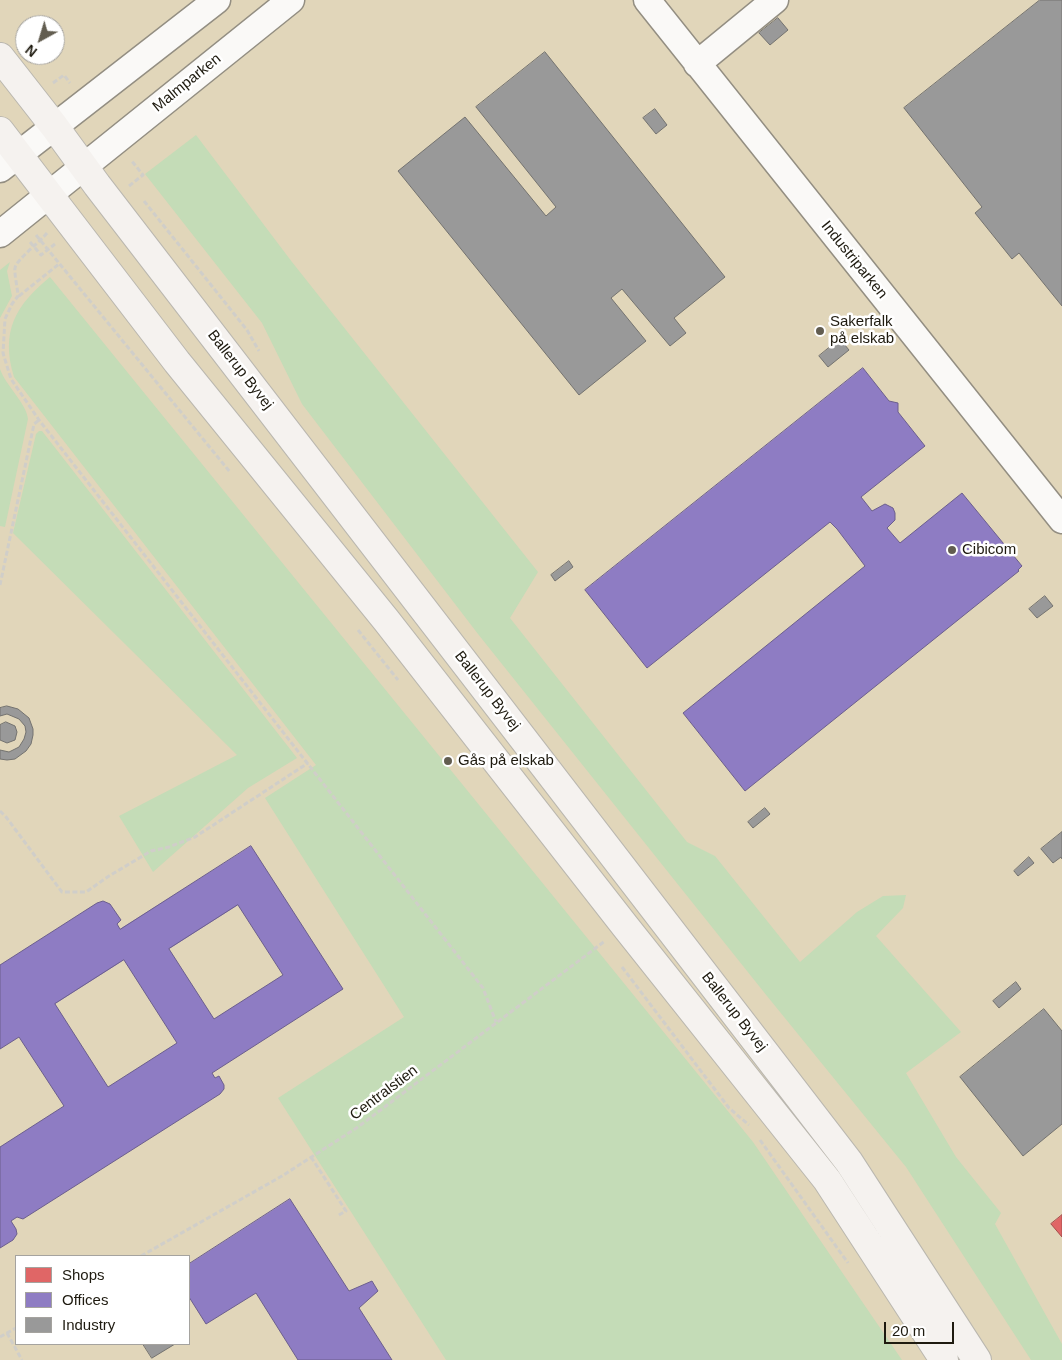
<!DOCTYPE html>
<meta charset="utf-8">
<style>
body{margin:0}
#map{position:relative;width:1062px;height:1360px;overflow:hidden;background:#e0daca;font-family:Arial,sans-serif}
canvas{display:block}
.legend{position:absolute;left:15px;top:1255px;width:175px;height:90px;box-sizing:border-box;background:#fff;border:1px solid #a5a39f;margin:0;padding:6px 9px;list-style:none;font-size:15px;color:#1e1a0f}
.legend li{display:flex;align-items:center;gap:10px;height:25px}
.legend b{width:25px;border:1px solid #a5a39f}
.north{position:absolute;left:15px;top:15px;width:50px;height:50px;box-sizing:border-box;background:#fff;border:1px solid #a5a39f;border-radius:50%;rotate:219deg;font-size:14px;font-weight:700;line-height:20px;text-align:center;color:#1e1a0f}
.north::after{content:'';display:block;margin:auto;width:18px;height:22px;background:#625d50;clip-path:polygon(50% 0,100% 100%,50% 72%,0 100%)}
.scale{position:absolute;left:884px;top:1322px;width:70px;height:22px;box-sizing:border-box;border:2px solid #1e1a0f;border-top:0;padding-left:6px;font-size:15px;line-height:18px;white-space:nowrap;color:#1e1a0f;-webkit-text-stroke:4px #fff;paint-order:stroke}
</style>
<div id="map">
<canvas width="1062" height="1360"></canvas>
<ul class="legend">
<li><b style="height:14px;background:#e06666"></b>Shops</li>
<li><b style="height:14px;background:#8e7cc3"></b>Offices</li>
<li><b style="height:14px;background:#999"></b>Industry</li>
</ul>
<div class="north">N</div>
<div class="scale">20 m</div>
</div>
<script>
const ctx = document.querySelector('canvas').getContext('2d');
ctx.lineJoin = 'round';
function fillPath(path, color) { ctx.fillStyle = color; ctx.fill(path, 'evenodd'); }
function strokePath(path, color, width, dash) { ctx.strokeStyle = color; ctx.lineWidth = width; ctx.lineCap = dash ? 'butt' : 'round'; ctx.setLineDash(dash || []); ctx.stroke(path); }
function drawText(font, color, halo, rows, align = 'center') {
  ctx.font = font + ' Arial,sans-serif'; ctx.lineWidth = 5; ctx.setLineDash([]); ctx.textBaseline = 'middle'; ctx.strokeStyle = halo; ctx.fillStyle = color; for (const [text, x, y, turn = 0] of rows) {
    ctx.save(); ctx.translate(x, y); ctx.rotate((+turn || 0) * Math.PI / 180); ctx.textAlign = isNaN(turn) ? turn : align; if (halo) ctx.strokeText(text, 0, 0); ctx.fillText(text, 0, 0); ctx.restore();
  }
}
const built = new Path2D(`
 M0,0H1062V1360H0ZM25,25H55V55H25ZM16,1256H189V1344H16Z`);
const green = new Path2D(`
 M196,135L292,262L538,572L510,618L687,842L715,856L800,962L857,912L883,896L906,895L903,908L876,936L961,1032L906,1073L956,1157L1001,1213L995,1224L1062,1344V1360H1031L906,1167L767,996L478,634L302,404L262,323L145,174Z
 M10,262L7,271L12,296L0,318V270Z
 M50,277L753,1142L902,1360H446L278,1098L404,1017L265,798L316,765L14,377C0,331 16,305 50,277Z
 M0,369C6,386 27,404 28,419L5,527L0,526Z
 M39,431H42L297,758L248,788L153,872L119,816L237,755L13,533L36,434Z`);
const shops = new Path2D(`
 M1062,1215V1237L1051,1224Z`);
const offices = new Path2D(`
 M863,368L889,401L898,403V412L925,446L861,497L872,511L885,504L893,508L895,513V520L887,528L900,543L962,493L1022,566L1018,570L1019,571L745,791L683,713L865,566L837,529L830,522L647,668L585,590Z
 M251,846L343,989L212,1073L215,1078L219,1076L224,1085V1089L220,1094L23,1219L17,1217L11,1221L16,1229L17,1234L13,1240L0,1248V1147L64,1106L19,1037L0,1049V965L97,903L103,901L110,904L121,920L117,924L120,929ZM238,905L283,975L214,1019L169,949ZM124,960L177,1043L108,1087L55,1004Z
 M290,1199L349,1291L372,1281L378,1291L359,1308L392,1360H298L256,1293L206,1324L189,1297V1264Z`);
const industry = new Path2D(`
 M1040,0H1062V306L1019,253L1012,259L975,213L982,207L904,108Z
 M778,18L788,30L770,45L759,33Z
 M545,52L725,277L674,318L686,333L670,346L622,289L611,298L646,341L579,395L398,171L465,117L546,216L556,207L476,107Z
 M655,109L667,125L656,134L643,118Z
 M840,339L849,350L828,367L819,356Z
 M569,561L573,567L555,581L551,575Z
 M1045,596L1053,606L1037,618L1029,609Z
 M7,706L18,709L29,718L33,729V735L31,744L26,751L15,759L7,760L0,759V750L9,752L19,747L24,739L26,732L25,726L19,719L7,714L0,716V708Z
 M6,722L15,726L17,732L15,740L7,743L0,740V725Z
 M765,808L770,814L753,828L748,822Z
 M1062,832V859L1061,857L1053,863L1041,849Z
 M1029,857L1034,863L1018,876L1014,871Z
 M1016,982L1021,989L999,1008L993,1001Z
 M1044,1009L1062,1031V1124L1023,1156L960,1077Z
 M143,1344H175L152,1358Z`);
const path = new Path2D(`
 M53,83L64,75L70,83
 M129,186L143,175L131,160
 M144,201L247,330L259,351
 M47,233C41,241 16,260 15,268C14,274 18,290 18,296L12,304L5,319L3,353L11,379L39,420L483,988L496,1022
 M36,235L230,472
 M30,242L41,255L55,244
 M19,296L59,264
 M0,585L34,424L39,420
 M358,630L398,680
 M0,811L6,817L62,892H86L109,876L151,851L169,847L195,837L308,763
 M622,967L729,1108L749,1125
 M760,1140L848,1263
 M311,1157L346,1211L337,1216
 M141,1256L282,1176L358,1127L605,941
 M7,1333L22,1360
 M0,1337L16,1328`);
const minor = new Path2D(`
 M647,0L1062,520
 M697,64L775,0
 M0,169L217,0
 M0,234L291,0`);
const major = new Path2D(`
 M0,57L54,126L97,185L849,1162L977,1360
 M0,131L177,362L386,620L625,926L827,1180L944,1360`);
const markers = [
 [820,331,5,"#625d50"],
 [952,550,5,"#625d50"],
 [448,761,5,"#625d50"]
];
const streetNames = [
 ["Malmparken",187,83,-39],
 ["Industriparken",854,260,51],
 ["Ballerup Byvej",240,370,52],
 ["Ballerup Byvej",487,691,52],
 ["Ballerup Byvej",734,1012,52],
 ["Centralstien",384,1093,-37]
];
const poiNames = [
 ["Sakerfalk",830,322],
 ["på elskab",830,339],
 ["Cibicom",962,550],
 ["Gås på elskab",458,761]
];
fillPath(built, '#e1d6ba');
fillPath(green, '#c4dcb7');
fillPath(shops, '#e06666');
strokePath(shops, '#a64f4c', 1);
fillPath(offices, '#8e7cc3');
strokePath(offices, '#6c5f8d', 1);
fillPath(industry, '#999');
strokePath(industry, '#747370', 1);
strokePath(minor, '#938e82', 29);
strokePath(major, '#bab7af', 30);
strokePath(path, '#d0cec9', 3, [5, 2.5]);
strokePath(minor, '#faf9f7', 26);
strokePath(major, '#f5f2ef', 28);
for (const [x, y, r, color] of markers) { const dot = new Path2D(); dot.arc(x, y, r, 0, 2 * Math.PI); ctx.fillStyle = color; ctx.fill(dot); strokePath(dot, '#fff', 2); }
drawText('15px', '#1e1a0f', '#fff', streetNames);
drawText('15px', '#1e1a0f', '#fff', poiNames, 'left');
</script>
